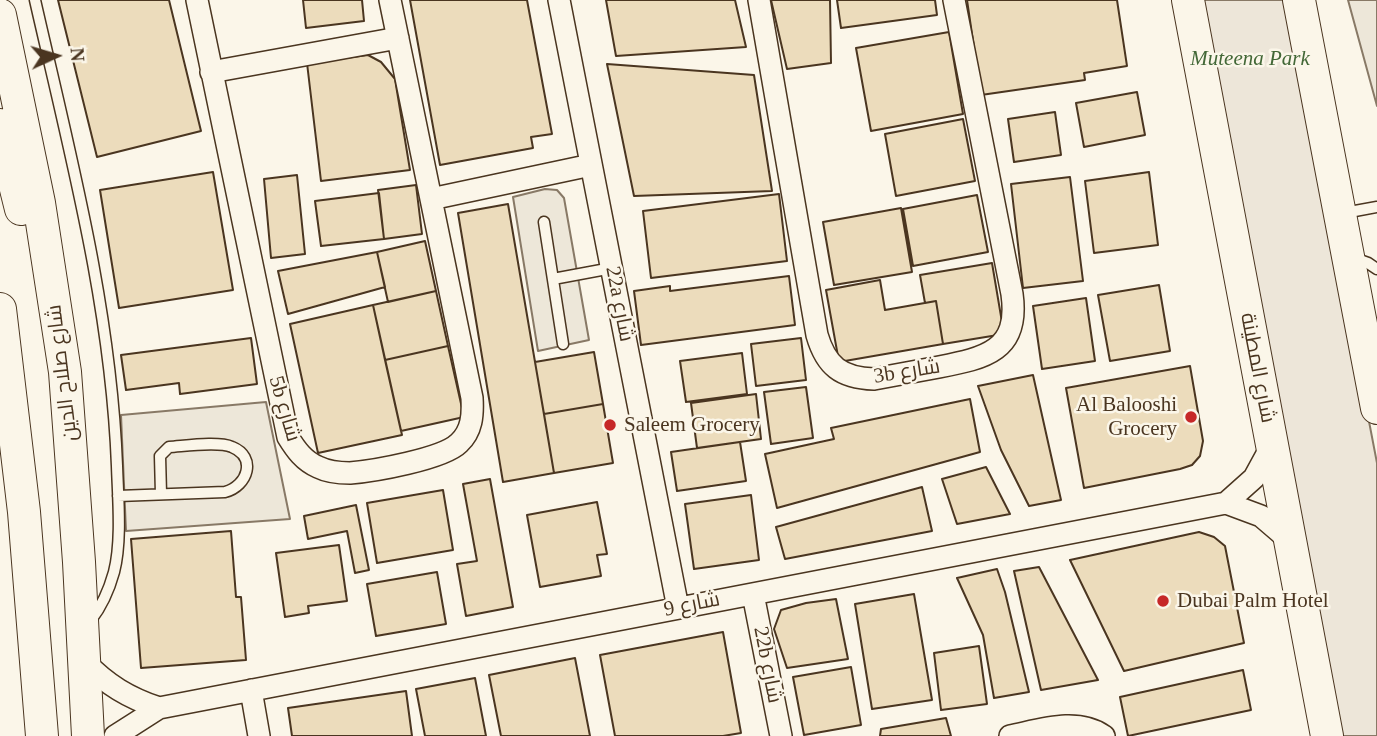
<!DOCTYPE html>
<meta charset="utf-8">
<style>
body{margin:0}
#map{position:relative;width:1377px;height:736px;overflow:hidden;background:#fbf6e9;font-family:"Times New Roman",serif}
canvas{display:block}
.north{position:absolute;left:21px;top:21px;width:70px;height:70px;-webkit-text-stroke:5px #fbf6e9;paint-order:stroke;rotate:86deg;font-size:19px;font-weight:700;line-height:28px;text-align:center;color:#4a3520}
.north::after{content:'';display:block;margin:auto;width:24px;height:32px;background:#4a3520;clip-path:polygon(50% 0,100% 100%,50% 72%,0 100%)}
</style>
<div id="map">
<canvas width="1377" height="736"></canvas>
<div class="north">N</div>
</div>
<script>
const ctx = document.querySelector('canvas').getContext('2d');
ctx.lineJoin = 'round';
function fillPath(path, color) { ctx.fillStyle = color; ctx.fill(path, 'evenodd'); }
function strokePath(path, color, width, dash) { ctx.strokeStyle = color; ctx.lineWidth = width; ctx.lineCap = dash ? 'butt' : 'round'; ctx.setLineDash(dash || []); ctx.stroke(path); }
function drawText(font, color, halo, rows, align = 'center') {
  ctx.font = font + ' "Times New Roman",Cairo,serif'; ctx.lineWidth = 5; ctx.setLineDash([]); ctx.textBaseline = 'middle'; ctx.strokeStyle = halo; ctx.fillStyle = color; for (const [text, x, y, turn = 0] of rows) {
    ctx.save(); ctx.translate(x, y); ctx.rotate((+turn || 0) * Math.PI / 180); ctx.textAlign = isNaN(turn) ? turn : align; if (halo) ctx.strokeText(text, 0, 0); ctx.fillText(text, 0, 0); ctx.restore();
  }
}
const green = new Path2D(`
 M1190,0H1288L1377,463V736H1331Z`);
const parking = new Path2D(`
 M1348,0H1377V106Z
 M545,189L557,190L564,198L589,340L538,351L513,197Z
 M266,402L290,519L126,531L121,415Z`);
const building = new Path2D(`
 M58,0H169L201,131L97,157Z
 M303,0H362L364,21L306,28Z
 M410,0H527L552,134L531,137L533,148L440,165Z
 M606,0H735L746,47L616,56Z
 M771,0H830L831,63L787,69Z
 M837,0H935L937,15L841,28Z
 M967,0H1117L1127,66L1084,73L1085,80L981,95Z
 M949,32L963,114L871,131L856,48Z
 M368,55L381,62L395,79L410,170L321,181L307,63Z
 M607,64L754,75L772,191L634,196Z
 M1137,92L1145,135L1084,147L1076,103Z
 M1055,112L1061,155L1014,162L1008,119Z
 M963,119L975,181L896,196L885,134Z
 M213,172L233,290L119,308L100,190Z
 M1149,172L1158,245L1094,253L1085,181Z
 M297,175L305,254L271,258L264,179Z
 M1070,177L1083,281L1023,288L1011,184Z
 M416,185L422,234L384,239L378,190Z
 M379,193L384,239L321,246L315,201Z
 M779,194L787,261L651,278L643,211Z
 M977,195L988,252L913,266L903,209Z
 M508,204L554,473L503,482L458,213Z
 M901,208L912,272L834,285L823,222Z
 M425,241L436,291L388,302L377,252Z
 M377,252L385,287L288,314L278,271Z
 M992,263L1004,334L943,344L936,301L925,303L920,275Z
 M789,276L795,325L641,345L634,291L670,286V291Z
 M880,280L885,310L936,301L943,344L839,362L826,290Z
 M1159,285L1170,351L1110,361L1098,295Z
 M436,291L448,346L385,360L373,305Z
 M1086,298L1095,361L1042,369L1033,306Z
 M373,305L402,435L318,453L290,324Z
 M251,338L257,384L180,394L179,383L126,390L121,355Z
 M801,338L806,380L756,386L751,344Z
 M448,346L464,417L401,431L385,360Z
 M594,352L603,404L544,414L535,362Z
 M742,353L747,394L686,402L680,361Z
 M1190,366L1203,441L1200,456L1192,465L1180,469L1084,488L1066,388Z
 M1033,375L1061,500L1029,506L1001,450L978,386Z
 M806,387L813,438L771,444L764,392Z
 M756,394L761,439L697,448L691,403Z
 M970,399L980,452L777,508L765,454L834,439L831,428Z
 M603,404L613,463L554,473L544,414Z
 M740,442L746,481L677,491L671,452Z
 M986,467L1010,514L957,524L942,479Z
 M490,479L513,607L466,616L457,564L477,561L463,484Z
 M922,487L932,531L785,559L776,527Z
 M443,490L453,550L377,563L367,503Z
 M751,495L759,560L694,569L685,504Z
 M597,502L607,554L597,555L601,576L540,587L527,515Z
 M356,505L369,570L355,573L347,531L308,539L304,516Z
 M231,531L236,597H241L246,660L141,668L131,539Z
 M1199,532L1214,537L1225,546L1244,643L1124,671L1070,560Z
 M339,545L347,601L308,606L309,613L285,617L276,553Z
 M1039,567L1098,680L1041,690L1014,571Z
 M997,569L1005,592L1029,692L994,698L983,635L957,578Z
 M437,572L446,624L376,636L367,584Z
 M914,594L932,700L872,709L855,604Z
 M836,599L848,659L787,668L774,629L781,610L806,603Z
 M723,632L741,733L723,736H615L600,655Z
 M979,646L987,704L941,710L934,653Z
 M575,658L590,736H501L489,675Z
 M851,667L861,725L804,735L793,677Z
 M1243,670L1251,710L1128,736L1120,697Z
 M475,678L486,736H425L416,689Z
 M406,691L412,736H292L288,708Z
 M946,718L951,736H880L881,729Z`);
const lane = new Path2D(`
 M35,0C70,154 111,307 117,466C118,498 122,541 114,572C109,590 102,606 91,620
 M1344,213L1377,207
 M544,222L563,344
 M1351,257L1368,263L1377,269
 M553,279L612,268
 M118,496L225,492C248,486 257,457 232,447C218,441 185,446 169,447L160,456L161,494`);
const street = new Path2D(`
 M197,0L288,437C296,450 304,461 318,467C328,472 340,473 350,473C374,471 443,459 459,443C472,431 473,415 472,398L390,0
 M559,0L678,608
 M759,0L817,335C826,366 841,378 874,379C896,375 917,371 939,367C985,358 1020,351 1012,294L954,0
 M211,72L398,38
 M431,199L591,165
 M1226,503L1261,516L1289,540
 M753,594L781,736
 M85,662C107,685 129,698 159,708
 M251,690L259,736
 M115,736L159,708L1226,503L1254,478L1272,445
 M1010,736C1040,730 1077,717 1104,736`);
const secondary = new Path2D(`
 M1188,0L1327,736
 M1299,0L1377,408
 M0,15L39,203L65,372L79,562L88,736
 M0,125L21,209
 M0,309L24,512L42,736`);
const markers = [
 [1191,417,7,"#c62828"],
 [610,425,7,"#c62828"],
 [1163,601,7,"#c62828"]
];
const parkNames = [
 ["Muteena Park",1250,59]
];
const streetNames = [
 ["22a شارع",619,304,79],
 ["شارع المطينة",1257,368,79],
 ["3b شارع",907,372,-9],
 ["شارع صلاح الدين",63,373,-97],
 ["5b شارع",284,409,74],
 ["شارع 9",692,605,-11],
 ["22b شارع",767,665,79]
];
const poiNames = [
 ["Al Balooshi",1177,405,"right"],
 ["Grocery",1177,429,"right"],
 ["Saleem Grocery",624,425],
 ["Dubai Palm Hotel",1177,601]
];
fillPath(green, '#ede6d9');
strokePath(green, '#887966', 2);
fillPath(parking, '#ede7d9');
strokePath(parking, '#887966', 2);
fillPath(building, '#ecdcbc');
strokePath(building, '#4a3520', 2);
strokePath(lane, '#4a3520', 13);
strokePath(street, '#4a3520', 24);
strokePath(secondary, '#4a3520', 34);
strokePath(lane, '#fbf6e9', 10);
strokePath(street, '#fbf6e9', 21);
strokePath(secondary, '#fbf6e9', 32);
for (const [x, y, r, color] of markers) { const dot = new Path2D(); dot.arc(x, y, r, 0, 2 * Math.PI); ctx.fillStyle = color; ctx.fill(dot); strokePath(dot, '#fbf6e9', 2.5); }
drawText('italic 21px', '#436837', '#fbf6e9', parkNames);
drawText('21px', '#4a3520', '#fbf6e9', streetNames);
drawText('21px', '#4a3520', '#fbf6e9', poiNames, 'left');
</script>
